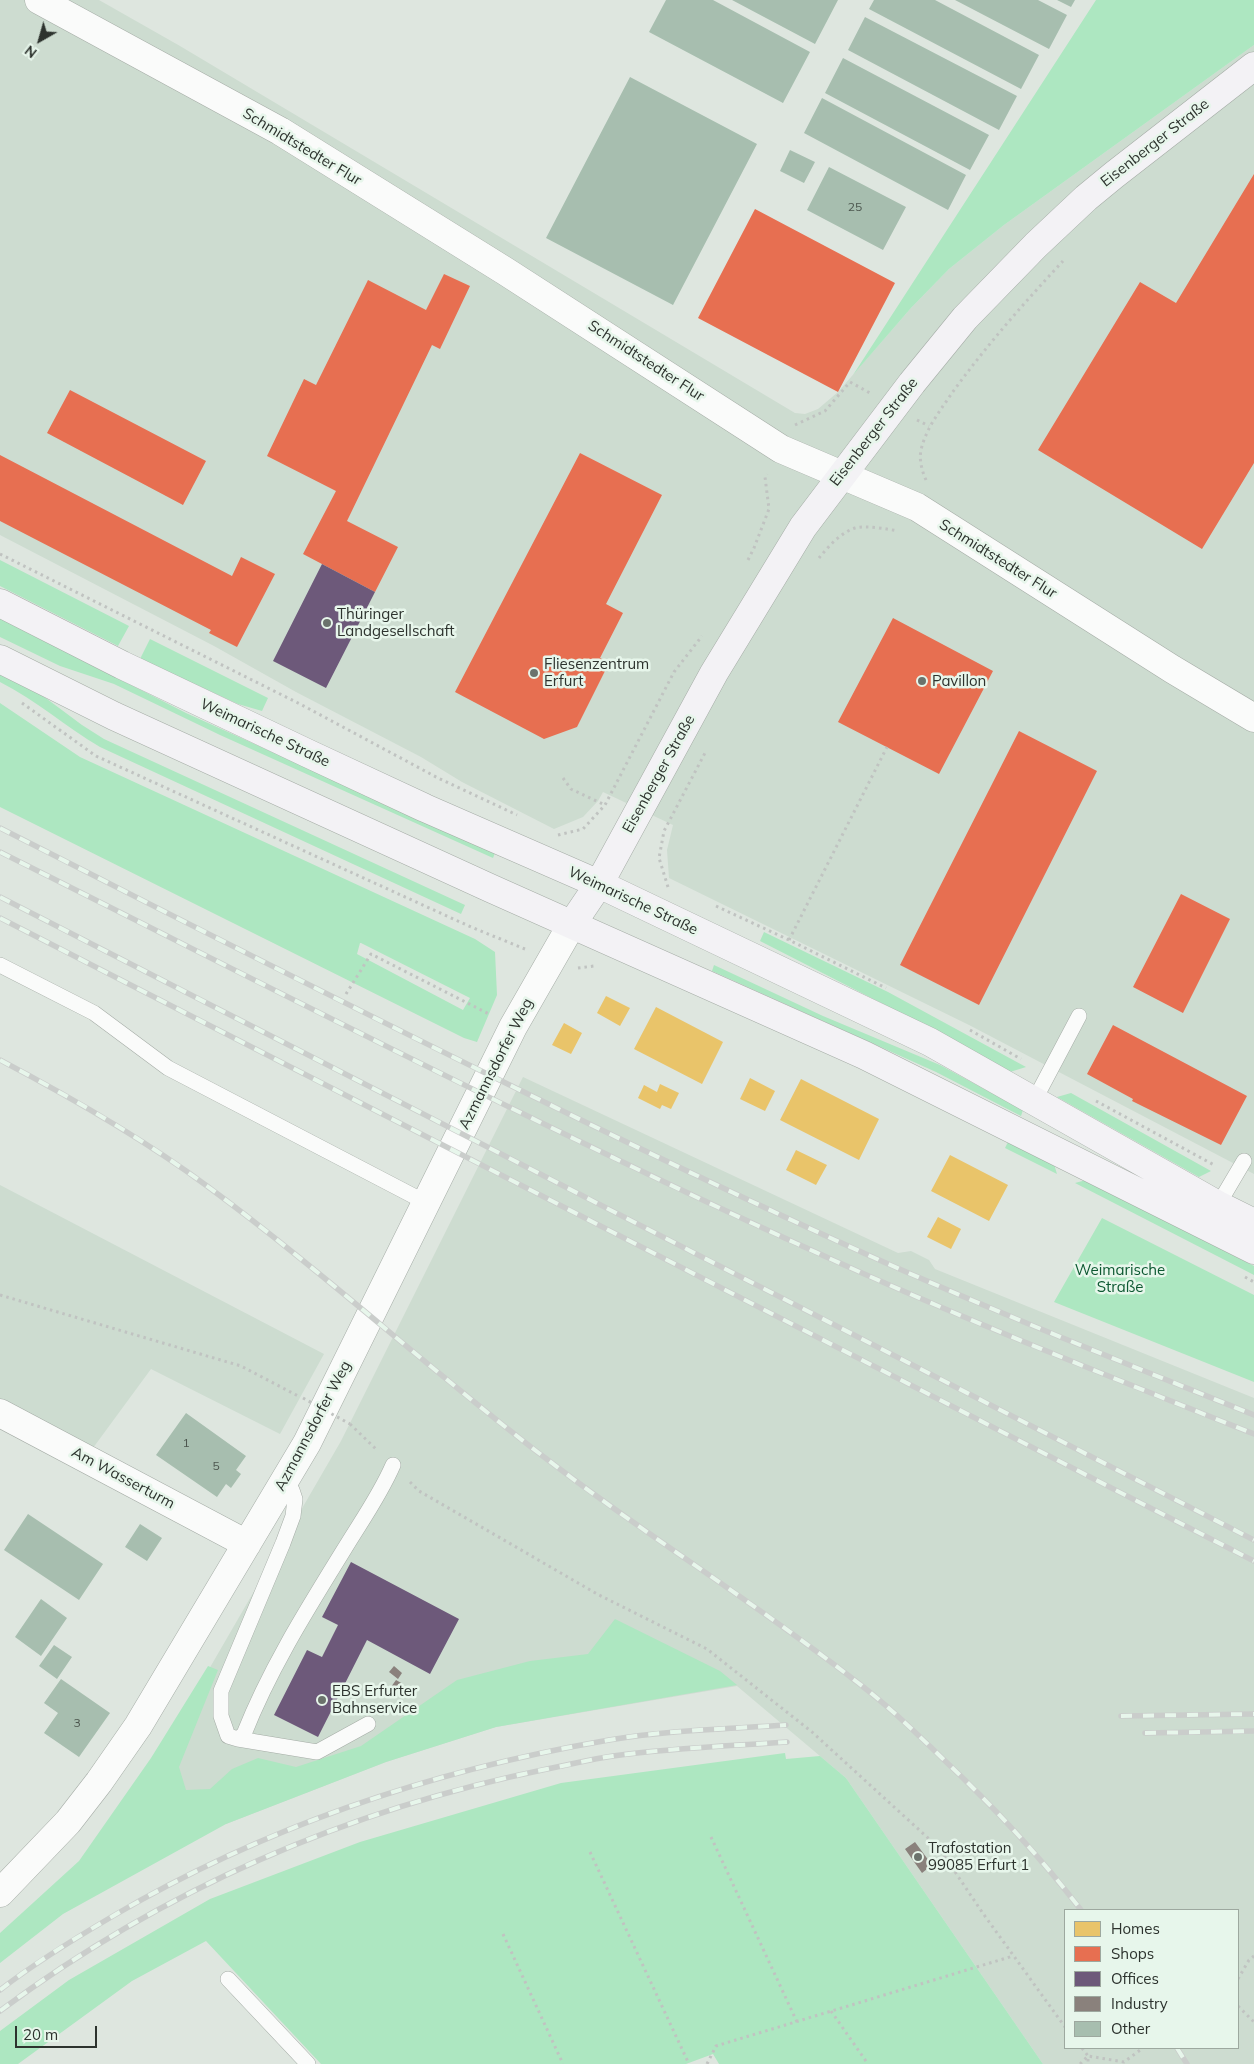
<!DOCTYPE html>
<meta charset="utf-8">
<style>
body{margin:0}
#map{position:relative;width:1254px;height:2064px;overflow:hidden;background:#dee6df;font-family:Mulish,sans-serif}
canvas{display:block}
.legend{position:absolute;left:1064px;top:1909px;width:175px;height:140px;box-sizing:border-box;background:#e7f6eb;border:1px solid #9da89f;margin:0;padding:6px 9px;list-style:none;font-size:15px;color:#2d332e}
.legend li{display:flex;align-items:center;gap:10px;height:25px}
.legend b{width:25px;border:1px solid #9da89f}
.north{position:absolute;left:15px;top:15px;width:50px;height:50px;-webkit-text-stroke:4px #e7f6eb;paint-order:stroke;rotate:218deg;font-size:14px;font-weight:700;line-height:20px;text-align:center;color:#2d332e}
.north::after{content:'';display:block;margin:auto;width:18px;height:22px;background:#2d332e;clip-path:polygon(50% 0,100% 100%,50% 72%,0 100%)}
.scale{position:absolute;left:15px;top:2026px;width:82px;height:22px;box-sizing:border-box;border:2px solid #2d332e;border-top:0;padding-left:6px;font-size:15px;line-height:18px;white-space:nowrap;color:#2d332e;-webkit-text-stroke:4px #e7f6eb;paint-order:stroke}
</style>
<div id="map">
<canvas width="1254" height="2064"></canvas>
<ul class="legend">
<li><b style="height:14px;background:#e9c46a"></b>Homes</li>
<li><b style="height:14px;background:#e76f51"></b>Shops</li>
<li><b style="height:14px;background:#6d597a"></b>Offices</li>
<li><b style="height:14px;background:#8a817c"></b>Industry</li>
<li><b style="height:14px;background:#a7beaf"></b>Other</li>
</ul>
<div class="north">N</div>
<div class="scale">20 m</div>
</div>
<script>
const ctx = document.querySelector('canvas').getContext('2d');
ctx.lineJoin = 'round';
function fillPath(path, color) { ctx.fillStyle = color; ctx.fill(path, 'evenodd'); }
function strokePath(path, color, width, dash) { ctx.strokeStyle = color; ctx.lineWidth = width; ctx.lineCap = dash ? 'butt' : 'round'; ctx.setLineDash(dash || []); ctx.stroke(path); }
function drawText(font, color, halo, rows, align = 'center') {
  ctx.font = font + ' Mulish,sans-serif'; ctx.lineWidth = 5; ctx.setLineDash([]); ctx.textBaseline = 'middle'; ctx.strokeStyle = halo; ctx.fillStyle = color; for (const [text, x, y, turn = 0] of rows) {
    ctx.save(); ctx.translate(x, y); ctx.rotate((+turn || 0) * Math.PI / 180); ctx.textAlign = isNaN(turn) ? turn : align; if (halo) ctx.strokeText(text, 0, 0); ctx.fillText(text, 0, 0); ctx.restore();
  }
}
const built = new Path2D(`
 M0,0H99L180,46L795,413L805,414L818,409L838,392L911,308L949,269L1004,225L1254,45V1174L969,1025L669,878L667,850L673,825L603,792L598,801L583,817L554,829L462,782L421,757L296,692L214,646L0,535Z
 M523,1077L898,1253L911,1251L929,1260L935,1269L1254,1398V2064H1043L846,1778L737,1686L496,1727L386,1762L226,1824L146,1778L341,1441ZM1065,1910H1238V2048H1065Z
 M0,1185L324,1354L280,1434L151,1369L93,1448L0,1399Z`);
const green = new Path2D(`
 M1096,0H1254V45L1004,225L949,269L911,308L853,375Z
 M0,560L129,626L118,646L0,586Z
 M0,618L186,713L495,853L493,858L220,735L114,684L60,666L0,637Z
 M150,639L268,698L262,711L238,704L140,659Z
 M0,670L43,696L82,725L104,739L465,905L461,914L100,747C66,727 36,700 0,682Z
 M0,703L80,757L475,939L495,952L497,995L477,1042L464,1038L0,807ZM360,943H361L470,998L463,1010L357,954Z
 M764,932L888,992L1026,1067L1010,1072L934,1030L760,941Z
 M714,965L823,1016L940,1065L1023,1110L1021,1116L936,1072L712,971Z
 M1071,1093L1211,1171L1199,1177L1057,1097Z
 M1009,1140L1054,1164L1057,1174L1005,1148Z
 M1086,1180L1254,1266V1275L1075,1183Z
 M1102,1218L1254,1295V1382L1054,1302Z
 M615,1619L720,1671L737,1685L496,1727L386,1762L226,1824L63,1914L0,1963V1933L79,1861L151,1758L208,1666L218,1670L179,1767L186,1790L210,1789L232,1769L258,1758L296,1767L361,1746L457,1680L530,1661L588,1654Z
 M785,1753L786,1759L820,1756L846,1778L1043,2064H719L713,2054L686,2064H321L206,1941L132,1981L18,2064H0V2031L69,1980L210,1899L360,1842L561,1783Z`);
const homes = new Path2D(`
 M606,996L630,1008L620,1026L597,1013Z
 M656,1007L723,1042L702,1084L634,1049Z
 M564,1023L582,1033L571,1054L552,1045Z
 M750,1078L775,1091L765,1111L740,1099Z
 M801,1079L879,1119L859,1160L780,1120Z
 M660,1084L679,1093L671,1109L662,1105L660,1109L638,1098L644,1085L657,1092Z
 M796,1150L827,1165L816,1185L786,1170Z
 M950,1155L1008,1185L989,1221L931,1191Z
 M938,1217L961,1229L951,1249L927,1237Z`);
const shops = new Path2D(`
 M1254,174V463L1202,549L1038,450L1140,282L1176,303Z
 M755,209L895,283L838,392L698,318Z
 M444,274L470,286L440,349L432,345L347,521L398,547L375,592L303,554L336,491L267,456L304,379L316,385L368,280L426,310Z
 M70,390L206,461L183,505L47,433Z
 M580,453L662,495L606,604L623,613L600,658L609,663L577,727L544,739L455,692Z
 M0,455L232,576L241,557L275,574L237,647L209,633L211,630L0,521Z
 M893,618L993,671L939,774L838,722Z
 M1019,731L1097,771L979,1005L900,965Z
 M1181,894L1230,919L1183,1013L1133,987Z
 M1113,1025L1247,1096L1221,1145L1132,1101L1133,1099L1087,1074Z`);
const offices = new Path2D(`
 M322,564L375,592L326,688L273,661Z
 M351,1562L459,1619L430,1674L367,1640L318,1737L274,1715L307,1650L322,1657L338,1625L322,1617Z`);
const industry = new Path2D(`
 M394,1666L402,1673L398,1679L389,1672Z
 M396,1680L403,1684L397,1692L391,1687Z
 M915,1842L932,1865L922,1873L905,1849Z`);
const building = new Path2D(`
 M666,0H713L810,52L783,103L649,32Z
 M732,0H838L815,44Z
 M874,0H935L1039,55L1021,89L869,9Z
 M955,0H1038L1067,15L1049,49Z
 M1057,0H1075L1071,7Z
 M865,17L1017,96L999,130L848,50Z
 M843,58L989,135L970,170L825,93Z
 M630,77L757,144L673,305L546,238Z
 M822,98L966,175L948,210L804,133Z
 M790,150L815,162L804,183L780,171Z
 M829,167L906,207L883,250L807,210Z
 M186,1413L246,1456L236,1470L241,1474L231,1488L226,1484L217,1497L156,1455Z
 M28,1514L103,1564L79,1600L4,1550Z
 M140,1524L162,1538L147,1561L125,1547Z
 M41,1599L67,1618L41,1656L15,1637Z
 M54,1645L72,1657L57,1679L39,1666Z
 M61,1679L110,1713L79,1757L44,1733L58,1713L44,1703Z`);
const path = new Path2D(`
 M917,420L929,426
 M795,425L825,411L850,382L870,393
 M926,480C922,471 919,460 921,450C926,428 940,411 952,393C986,346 1024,303 1063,261
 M0,554L300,704L438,778L517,815
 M819,558C828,547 840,533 855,528C866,525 887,529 898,531
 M748,560L754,548L769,509L765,477L767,474
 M22,703L96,756L471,927L525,949
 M563,778L571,789L605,805
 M558,835L583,829L605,805L674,672L702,636
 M668,887L659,858L664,831L705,753
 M716,906L789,940L886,988
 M789,940L887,747
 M578,968L594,966
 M346,994L371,954L489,1014
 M970,1030L1021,1059
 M1096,1101L1216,1166
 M1245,1277L1254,1282
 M0,1295L241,1366L300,1397
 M350,1424L378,1451
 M410,1482L419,1491L599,1595L707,1649L812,1732L939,1848L982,1912L1065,2027
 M711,1837L797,2022
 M590,1852L689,2064
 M503,1934L563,2064
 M1238,1979L1249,1960L1254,1956
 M1238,2006L1254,2022
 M831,2011L868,2064
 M1082,2048L1088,2056V2064
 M707,2064L716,2046L1013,1956
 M1080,2064L1088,2056L1124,2062L1143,2048`);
const lane = new Path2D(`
 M0,965L94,1013L168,1068L427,1203
 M1034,1101L1079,1016
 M1218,1205L1244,1161
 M282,1484L292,1490L295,1499L293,1516L283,1543L221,1691V1716L228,1736L238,1739L244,1734C270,1668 308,1608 345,1548C362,1520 380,1495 393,1465
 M238,1739L317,1752L368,1724
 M228,1979L308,2064`);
const street = new Path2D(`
 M39,0L280,131L505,271L781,449L917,507L1172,669L1254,718
 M0,1413L247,1544
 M0,1893L68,1822L99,1782L138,1726L307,1443L513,1027L572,924`);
const secondary = new Path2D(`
 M0,603L122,665L307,753L425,808L599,884L930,1042L1218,1205L1254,1223
 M0,659L114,716L490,888L864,1055L1254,1250
 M572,924L599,884L714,673L803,527L912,383L965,318L1036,245L1086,198L1114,175L1254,66`);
const rail = new Path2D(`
 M0,828C288,974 574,1122 868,1255C995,1312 1125,1363 1254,1415
 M0,852C286,995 570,1143 862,1273C991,1330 1123,1382 1254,1434
 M0,897L1254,1540
 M0,918L1254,1561
 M0,1060C72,1098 142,1138 207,1186C325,1273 432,1372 548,1460C647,1536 754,1602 853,1679C884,1702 913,1730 941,1757C992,1805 1039,1855 1081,1910
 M1121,1716L1254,1714
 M1145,1733L1254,1731
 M0,1990C36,1962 74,1939 113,1916C266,1826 434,1770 609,1740C667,1730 727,1729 786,1725
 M0,2011C162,1890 349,1809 547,1769C569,1765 591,1759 613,1756C670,1748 729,1746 787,1742
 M1177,2048L1187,2064`);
const pathBridge = new Path2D(`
 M303,1398L350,1424`);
const markers = [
 [327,623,5,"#6b726c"],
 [534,673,5,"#6b726c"],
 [922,681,5,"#6b726c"],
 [322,1700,5,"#6b726c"],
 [918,1857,5,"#6b726c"]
];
const numberNames = [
 ["25",855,207],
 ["1",186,1443],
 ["5",216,1466],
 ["3",77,1723]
];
const streetNames = [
 ["Eisenberger Straße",1155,143,-38],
 ["Schmidtstedter Flur",302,147,31],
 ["Schmidtstedter Flur",646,361,33],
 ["Eisenberger Straße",874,432,-52],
 ["Schmidtstedter Flur",998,559,32],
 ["Weimarische Straße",265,733,25],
 ["Eisenberger Straße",659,774,-61],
 ["Weimarische Straße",633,901,25],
 ["Azmannsdorfer Weg",496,1064,-63],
 ["Azmannsdorfer Weg",313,1426,-62],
 ["Am Wasserturm",123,1478,28]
];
const poiNames = [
 ["Thüringer",337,614],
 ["Landgesellschaft",337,631],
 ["Fliesenzentrum",544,664],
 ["Erfurt",544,681],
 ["Pavillon",932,681],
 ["EBS Erfurter",332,1691],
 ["Bahnservice",332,1708],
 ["Trafostation",928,1848],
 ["99085 Erfurt 1",928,1865]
];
const parkNames = [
 ["Weimarische",1120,1270],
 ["Straße",1120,1287]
];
fillPath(built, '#cddcd0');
fillPath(green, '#ade7c1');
fillPath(homes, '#e9c46a');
fillPath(shops, '#e76f51');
fillPath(offices, '#6d597a');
fillPath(industry, '#8a817c');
fillPath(building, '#a7beaf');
strokePath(lane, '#a5aca6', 16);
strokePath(street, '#a5aca6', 29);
strokePath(secondary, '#a5aca6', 29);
strokePath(path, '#c0c3c1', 3, [2.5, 4]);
strokePath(lane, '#fafbfa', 15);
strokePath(street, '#fafbfa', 28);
strokePath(secondary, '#f3f2f5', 28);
strokePath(rail, '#cacdcb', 5.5);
strokePath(rail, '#e7f6eb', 4, [11]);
strokePath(pathBridge, '#c0c3c1', 3, [2.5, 4]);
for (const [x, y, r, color] of markers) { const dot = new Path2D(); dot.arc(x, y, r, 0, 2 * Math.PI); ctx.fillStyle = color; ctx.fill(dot); strokePath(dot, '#e7f6eb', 2); }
drawText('12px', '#4c564e', null, numberNames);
drawText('15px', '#2d332e', '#e7f6eb', streetNames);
drawText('15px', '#2d332e', '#e7f6eb', poiNames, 'left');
drawText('15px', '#0d5932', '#e7f6eb', parkNames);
</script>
